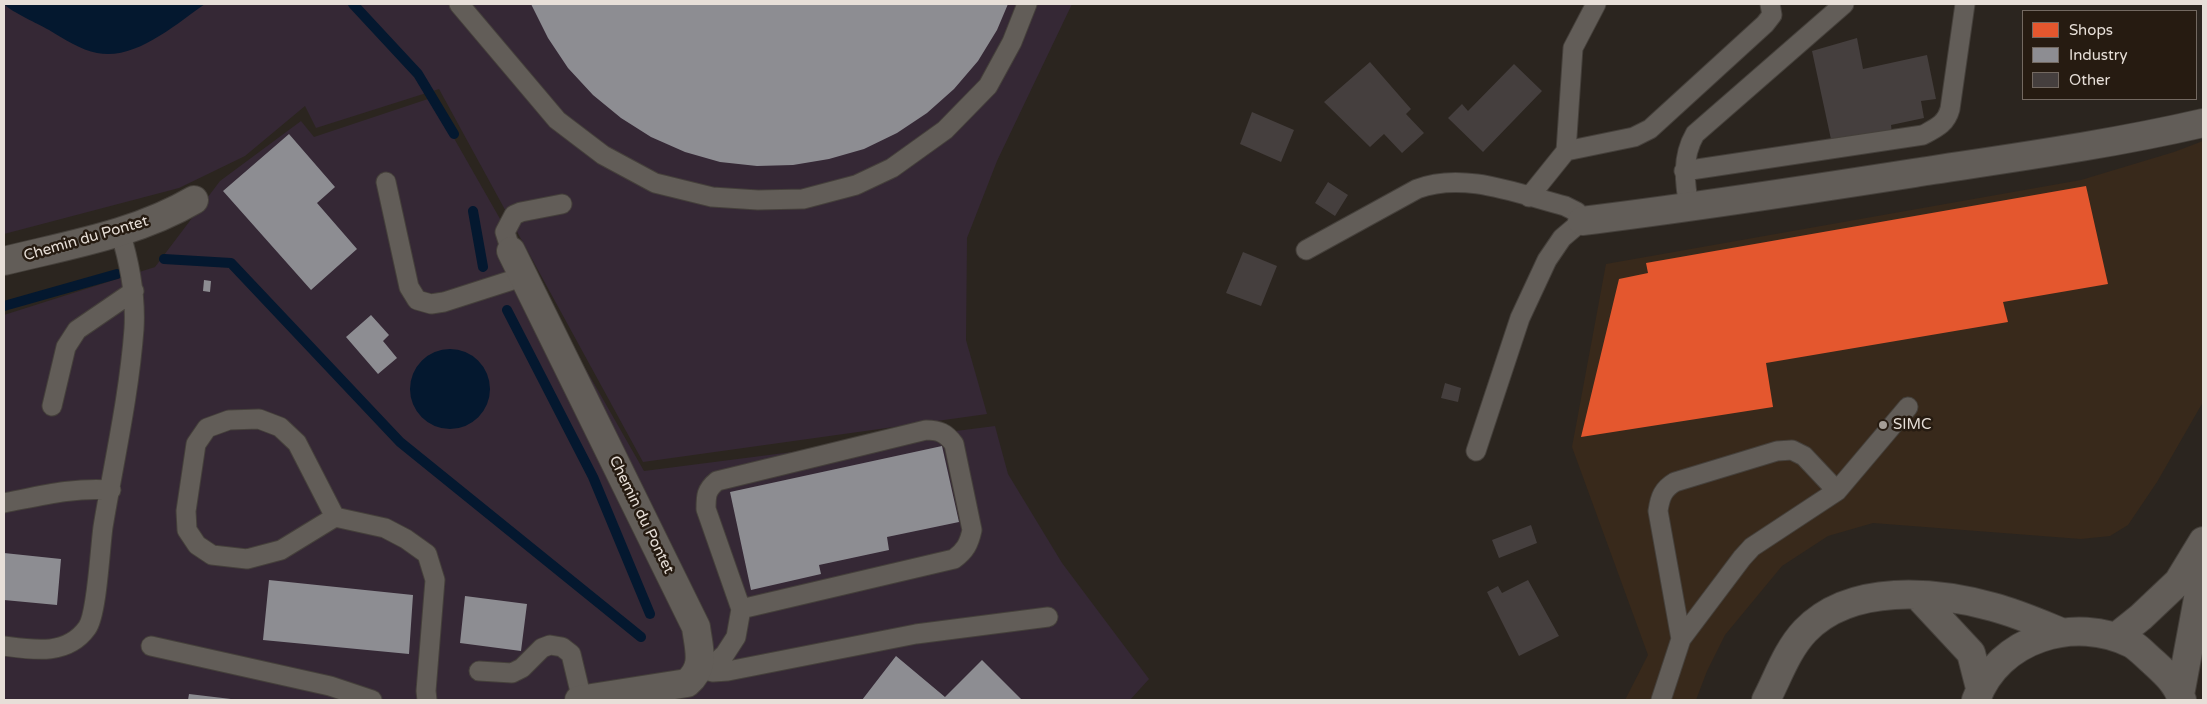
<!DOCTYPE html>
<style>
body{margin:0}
#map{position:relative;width:2207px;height:704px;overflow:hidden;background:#2b251f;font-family:"Varela Round",sans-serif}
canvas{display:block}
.frame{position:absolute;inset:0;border:5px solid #e7dfd8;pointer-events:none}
.legend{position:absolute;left:2022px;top:10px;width:175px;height:90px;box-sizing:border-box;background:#261b11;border:1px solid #736961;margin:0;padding:6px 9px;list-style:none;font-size:15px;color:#e7dfd8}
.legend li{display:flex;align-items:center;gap:10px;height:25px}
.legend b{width:25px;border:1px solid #736961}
</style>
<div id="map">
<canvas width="2207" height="704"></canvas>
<div class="frame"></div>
<ul class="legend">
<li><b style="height:14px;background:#e4572e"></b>Shops</li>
<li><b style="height:14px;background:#8d8d92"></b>Industry</li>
<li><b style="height:14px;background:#453f3e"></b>Other</li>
</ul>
</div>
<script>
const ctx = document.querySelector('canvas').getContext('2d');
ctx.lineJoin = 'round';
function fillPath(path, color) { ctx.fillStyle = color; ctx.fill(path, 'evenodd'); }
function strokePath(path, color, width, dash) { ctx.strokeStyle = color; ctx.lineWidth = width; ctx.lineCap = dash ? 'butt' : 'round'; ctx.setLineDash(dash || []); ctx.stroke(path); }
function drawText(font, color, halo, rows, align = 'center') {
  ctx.font = font + ' "Varela Round",sans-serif'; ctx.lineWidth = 5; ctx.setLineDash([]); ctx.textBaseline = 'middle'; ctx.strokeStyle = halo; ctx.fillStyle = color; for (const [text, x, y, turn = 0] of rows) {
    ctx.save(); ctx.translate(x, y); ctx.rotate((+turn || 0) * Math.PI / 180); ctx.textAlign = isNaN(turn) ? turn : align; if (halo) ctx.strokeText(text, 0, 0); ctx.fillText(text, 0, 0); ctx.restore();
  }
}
const built = new Path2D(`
 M2203,141V402L2157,482L2128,525L2110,536L2081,539L1873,523L1828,536L1782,566L1725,635L1707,671L1696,700H1625L1648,655L1572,447L1606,264L2081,180L2174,152Z`);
const industrial = new Path2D(`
 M4,4H1072L997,161L967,238L966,340L987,414L643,462L439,89L316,128L305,106L245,156L179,188L4,234Z
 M431,98L644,471L995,426L1008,474L1062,563L1149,679L1130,700H4V315L155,267L220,181L301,121L314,137Z`);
const water = new Path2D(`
 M4,4H205C176,24 135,61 97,53C81,50 64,39 49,30C37,23 13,13 4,4Z
 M410 389a40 40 0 1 1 80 0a40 40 0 1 1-80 0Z`);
const shops = new Path2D(`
 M2086,186L2108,284L2003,302L2008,322L1766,363L1773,407L1581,437L1619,279L1648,273L1646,263Z`);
const industry = new Path2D(`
 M531,4H1008L997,30L978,61L954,89L927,113L897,133L864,149L829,159L793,165L757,166L720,162L685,152L651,137L621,118L593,95L568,68L548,38Z
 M289,134L335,187L317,203L357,249L311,290L223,191Z
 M204,280L211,281L210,292L203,291Z
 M371,315L389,335L383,341L397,358L378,374L346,337Z
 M942,446L959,522L887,537L889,550L819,565L821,574L751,590L730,492Z
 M4,553L61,559L57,605L4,600Z
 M269,580L413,595L409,654L263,640Z
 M465,596L527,604L521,651L460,643Z
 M896,656L945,697L982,660L1022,700H862Z
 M189,694L231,699V700H188Z`);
const stream = new Path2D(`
 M353,4L418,74L454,134
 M473,211L483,267
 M164,259L231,263L400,442L641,637
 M4,306L117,274
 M507,310L593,477L650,614`);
const building = new Path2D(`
 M1857,38L1863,69L1927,55L1936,99L1921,101L1924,118L1891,125L1892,133L1832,144L1812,51Z
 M1370,62L1411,109L1406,114L1424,133L1402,153L1384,134L1370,147L1324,102Z
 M1514,64L1542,91L1483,152L1448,118L1462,104L1468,111Z
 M1252,112L1294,130L1281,162L1240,144Z
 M1328,182L1348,195L1335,216L1315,203Z
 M1243,252L1277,266L1261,306L1226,293Z
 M1445,383L1461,388L1458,402L1441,398Z
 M1531,525L1537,543L1499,558L1492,540Z
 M1528,580L1559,636L1519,656L1487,592L1498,586L1502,593Z`);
const service = new Path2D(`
 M459,4L557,120L603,155L655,183L712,197L758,200L803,199L856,185L892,168L945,130L988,86L1012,42L1027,4
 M1566,151L1573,48L1596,4
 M1684,171L1923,135C1936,128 1946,124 1950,109L1965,4
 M386,182L409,287L417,300L431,304L444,302L525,276
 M1529,197L1566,151L1634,137L1650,129L1765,24L1772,15L1770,4
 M1689,208C1685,183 1681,158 1695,134L1844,4
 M1306,250L1417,189C1464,171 1518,194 1565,206L1577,212L1582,221L1562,238L1547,260L1520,318L1476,451
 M511,251L505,232L514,215L521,212L562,204
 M52,406L66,347L77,330L134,291
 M4,503C40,496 74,487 111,490
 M335,517L297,443L280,427L259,419L229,420L207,428L196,444L186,511L187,530L197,545L212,555L247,559L281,550L335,517L385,528L406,539L427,554L435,580L426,691L427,700
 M1681,639L1658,511C1660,497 1663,489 1675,482L1777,451L1792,450L1804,456L1837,491
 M4,646C33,650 67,656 87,628C97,615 100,548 103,527C114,461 129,396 134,329C136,296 130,264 120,232
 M151,646L330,686L372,700
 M699,669L715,663L725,654L736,637L741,609L706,509C706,496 706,490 717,481L926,430C939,430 946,433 954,444L972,530C969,544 965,551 954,559L741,609
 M700,669L713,672L728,671L916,634L1048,617
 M479,671L512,673L522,668L542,648L550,645L562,647L571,654L582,700
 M1661,700L1681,639L1742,558L1752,547L1837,491L1908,407`);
const minor = new Path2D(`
 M1582,221C1698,207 1812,189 1927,171C2019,157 2112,144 2203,123
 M511,251L696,627C699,650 706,667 687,683L579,700
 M4,261C68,245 136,234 194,200`);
const tertiary = new Path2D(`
 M1917,595L1971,653L1980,688
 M2116,637L2141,617L2178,582L2203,541
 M2180,695L2199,593L2203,580
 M1766,700C1778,677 1787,650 1805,631C1851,583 1935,591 1993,607C2016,613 2039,623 2061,632
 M1976,700C1998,638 2075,615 2132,644C2139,648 2146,656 2152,661C2165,673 2177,683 2182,700`);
const markers = [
 [1883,425,5,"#a59e97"]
];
const streetNames = [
 ["Chemin du Pontet",86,239,-16],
 ["Chemin du Pontet",641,515,64]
];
const poiNames = [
 ["SIMC",1893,425]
];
fillPath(built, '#38291b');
fillPath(industrial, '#352835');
fillPath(water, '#04182f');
fillPath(shops, '#e4572e');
fillPath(industry, '#8d8d92');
strokePath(stream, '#04182f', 10);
fillPath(building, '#453f3e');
strokePath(service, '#45403b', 21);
strokePath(minor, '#45403b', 30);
strokePath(tertiary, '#45403b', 30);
strokePath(service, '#625d58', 19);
strokePath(minor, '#625d58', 28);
strokePath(tertiary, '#625d58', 28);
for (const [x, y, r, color] of markers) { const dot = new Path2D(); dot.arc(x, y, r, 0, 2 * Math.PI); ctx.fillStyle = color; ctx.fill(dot); strokePath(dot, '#261b11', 2); }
drawText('15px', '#e7dfd8', '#261b11', streetNames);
drawText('15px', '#e7dfd8', '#261b11', poiNames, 'left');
</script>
